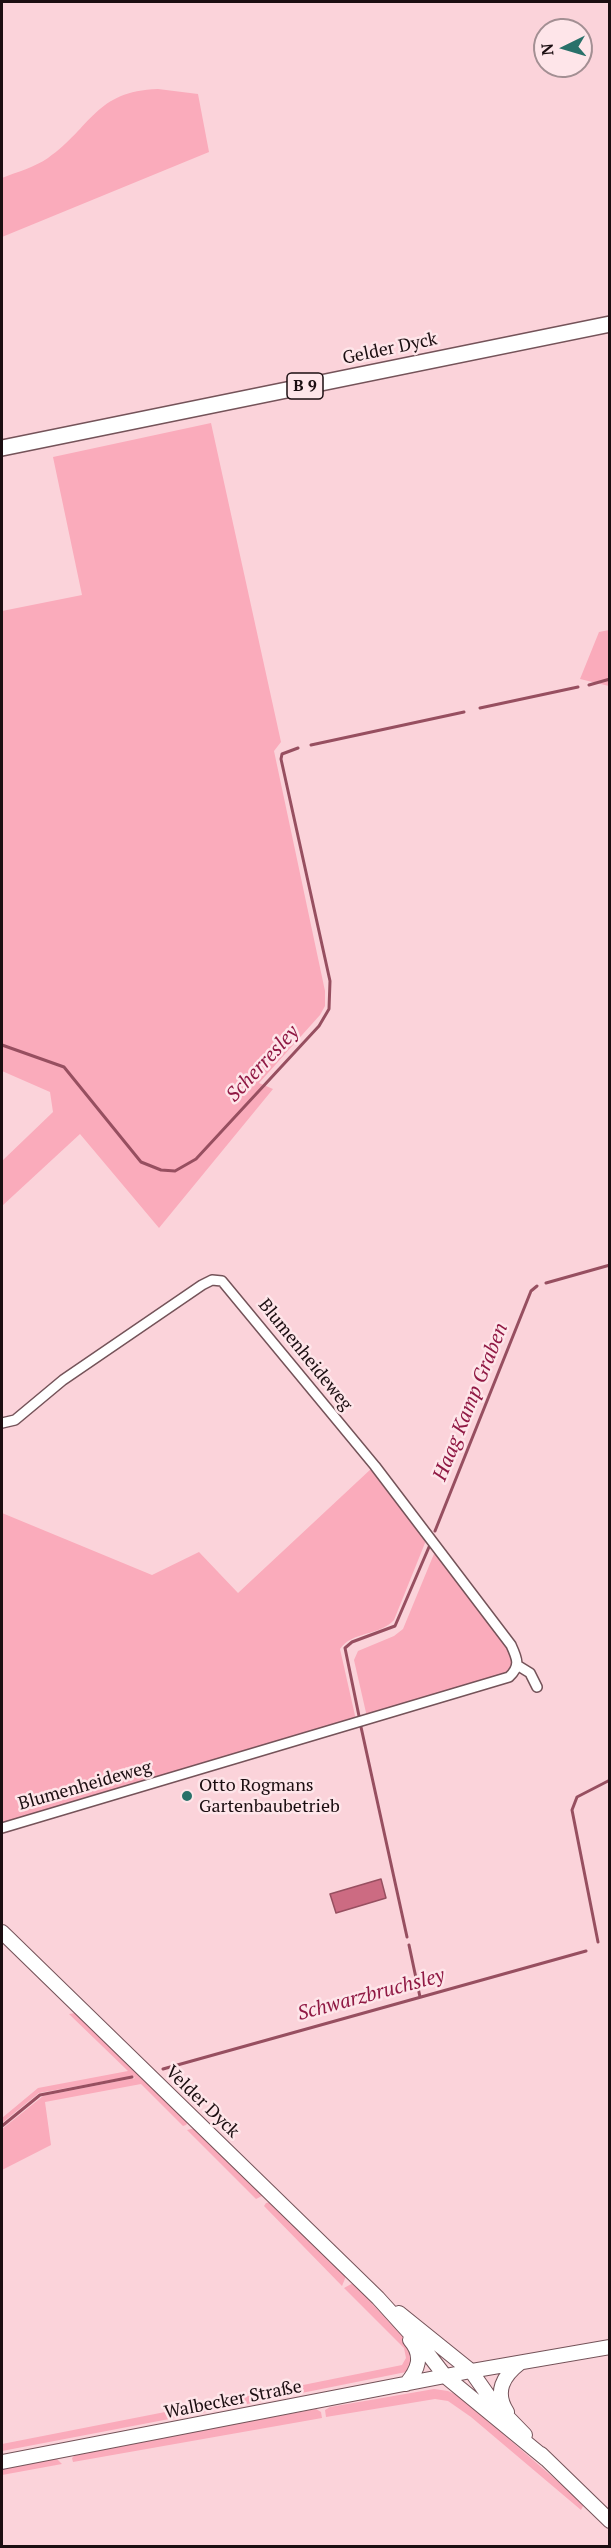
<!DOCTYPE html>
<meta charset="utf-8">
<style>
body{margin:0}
#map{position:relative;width:611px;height:2548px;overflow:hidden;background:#fbd3da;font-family:"PT Serif",serif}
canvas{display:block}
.frame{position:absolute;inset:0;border:3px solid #1b0e11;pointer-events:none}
.north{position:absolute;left:533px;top:18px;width:60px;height:60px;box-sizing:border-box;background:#fee5e9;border:2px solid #a38f93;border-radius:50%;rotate:265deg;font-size:16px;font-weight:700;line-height:24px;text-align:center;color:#1b0e11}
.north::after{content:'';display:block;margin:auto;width:21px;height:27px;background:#29716a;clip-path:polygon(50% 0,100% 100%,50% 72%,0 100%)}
</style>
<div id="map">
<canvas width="611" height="2548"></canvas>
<div class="frame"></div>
<div class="north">N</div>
</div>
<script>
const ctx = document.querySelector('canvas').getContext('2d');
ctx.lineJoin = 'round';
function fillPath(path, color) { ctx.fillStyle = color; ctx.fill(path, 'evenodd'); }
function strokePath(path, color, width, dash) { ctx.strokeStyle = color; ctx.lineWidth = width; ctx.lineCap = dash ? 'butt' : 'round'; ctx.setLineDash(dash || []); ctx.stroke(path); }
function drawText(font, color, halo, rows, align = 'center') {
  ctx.font = font + ' "PT Serif",serif'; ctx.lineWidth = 5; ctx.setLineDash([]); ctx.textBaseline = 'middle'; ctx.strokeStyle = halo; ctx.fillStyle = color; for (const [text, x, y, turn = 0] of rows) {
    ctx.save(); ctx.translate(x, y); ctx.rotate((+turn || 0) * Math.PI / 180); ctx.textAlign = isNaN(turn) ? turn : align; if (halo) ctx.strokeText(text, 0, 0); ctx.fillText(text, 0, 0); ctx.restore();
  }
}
const green = new Path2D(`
 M158,89L198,94L209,152L2,237V178C17,172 35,167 48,158C92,127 95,91 158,89Z
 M211,423L281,742L274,751L325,991V1006L320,1015L259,1083L273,1089L159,1228L80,1134L2,1206V1161L53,1112L50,1092L2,1071V611L82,595L53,457Z
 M609,630V686L580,679L599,632Z
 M372,1468L427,1538L394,1620C380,1636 352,1631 340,1649L356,1720L2,1825V1513L152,1575L199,1552L238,1593Z
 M436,1549L505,1643L512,1658L510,1670L499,1677L367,1717L354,1660L358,1651L394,1636L403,1629Z
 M75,2013L188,2122L186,2125L183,2126L141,2084L45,2102L51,2145L2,2170V2129L43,2096L135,2078L133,2076L39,2093L2,2123V2118L38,2088L128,2071L69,2014Z
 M195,2128L264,2195L256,2199L187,2130Z
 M271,2202L346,2276L342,2286L264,2206L266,2203Z
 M353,2283L405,2339L414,2353L411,2371L217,2410L214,2403L402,2365L406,2358L404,2348L344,2288Z
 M434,2389L448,2391L459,2396L584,2504L581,2510L471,2417L448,2401L435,2399L326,2417L325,2410L330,2407Z
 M211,2403V2411L2,2451V2444Z
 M316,2409L321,2412L322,2418L73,2462L72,2458L77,2453Z
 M55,2457L62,2464L2,2475V2467Z`);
const water = new Path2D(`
 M381,1879L386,1898L336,1913L330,1894Z`);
const stream = new Path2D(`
 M589,685L610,679
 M480,708L578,687
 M311,745L464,712
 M2,1045L64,1067L141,1162L161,1170L175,1171L196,1159L319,1026L329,1009L330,981L281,759L282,754L298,748
 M546,1283L610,1265
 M435,1531L531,1291L537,1286
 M359,1716L345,1648L352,1642L395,1626L429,1547
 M361,1727L407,1937
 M598,1942L572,1810L577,1797L610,1780
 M409,1945L420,1997
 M163,2069L586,1951
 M2,2126L40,2095L132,2077`);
const street = new Path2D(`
 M2,1423L15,1420L63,1380L202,1285L212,1280L222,1281L375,1466L511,1645C517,1658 521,1666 509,1677L2,1828
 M517,1665L530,1673L537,1687`);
const secondary = new Path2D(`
 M2,1932L378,2298L425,2350L445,2376L546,2459
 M399,2313L471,2371L492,2401L525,2435
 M406,2384C418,2370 424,2356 410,2340
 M507,2412C494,2392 503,2376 520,2363
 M541,2454L610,2521
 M2,2462L471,2371L610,2347`);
const primary = new Path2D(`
 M2,448L610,324`);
const markers = [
 [187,1796,6,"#29716a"]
];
const shields = [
 [305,386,36]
];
const shieldNames = [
 ["B 9",305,386]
];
const streetNames = [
 ["Gelder Dyck",390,349,-12],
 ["Blumenheideweg",305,1355,51],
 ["Blumenheideweg",85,1786,-16],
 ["Velder Dyck",202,2102,44],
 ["Walbecker Straße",233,2400,-11]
];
const poiNames = [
 ["Otto Rogmans",199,1786],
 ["Gartenbaubetrieb",199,1807]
];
const waterNames = [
 ["Scherresley",263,1064,-47],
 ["Haag Kamp Graben",471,1402,-68],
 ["Schwarzbruchsley",371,1995,-15]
];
fillPath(green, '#faabbb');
fillPath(water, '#cc6b82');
strokePath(water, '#974f60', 1.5);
strokePath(stream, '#974f60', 3);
strokePath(street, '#745359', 12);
strokePath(secondary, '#745359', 16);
strokePath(primary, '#745359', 18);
strokePath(street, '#fff', 9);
strokePath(secondary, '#fff', 14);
strokePath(primary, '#fff', 15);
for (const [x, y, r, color] of markers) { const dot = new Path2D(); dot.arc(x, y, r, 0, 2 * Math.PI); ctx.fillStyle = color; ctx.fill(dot); strokePath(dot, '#fee5e9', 2); }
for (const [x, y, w] of shields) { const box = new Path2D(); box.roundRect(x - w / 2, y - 13, w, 26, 4.5); ctx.fillStyle = '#fee5e9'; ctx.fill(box); strokePath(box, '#1b0e11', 1.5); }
drawText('bold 16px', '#1b0e11', null, shieldNames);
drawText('18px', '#1b0e11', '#fee5e9', streetNames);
drawText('18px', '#1b0e11', '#fee5e9', poiNames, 'left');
drawText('italic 20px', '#901944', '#fee5e9', waterNames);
</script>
